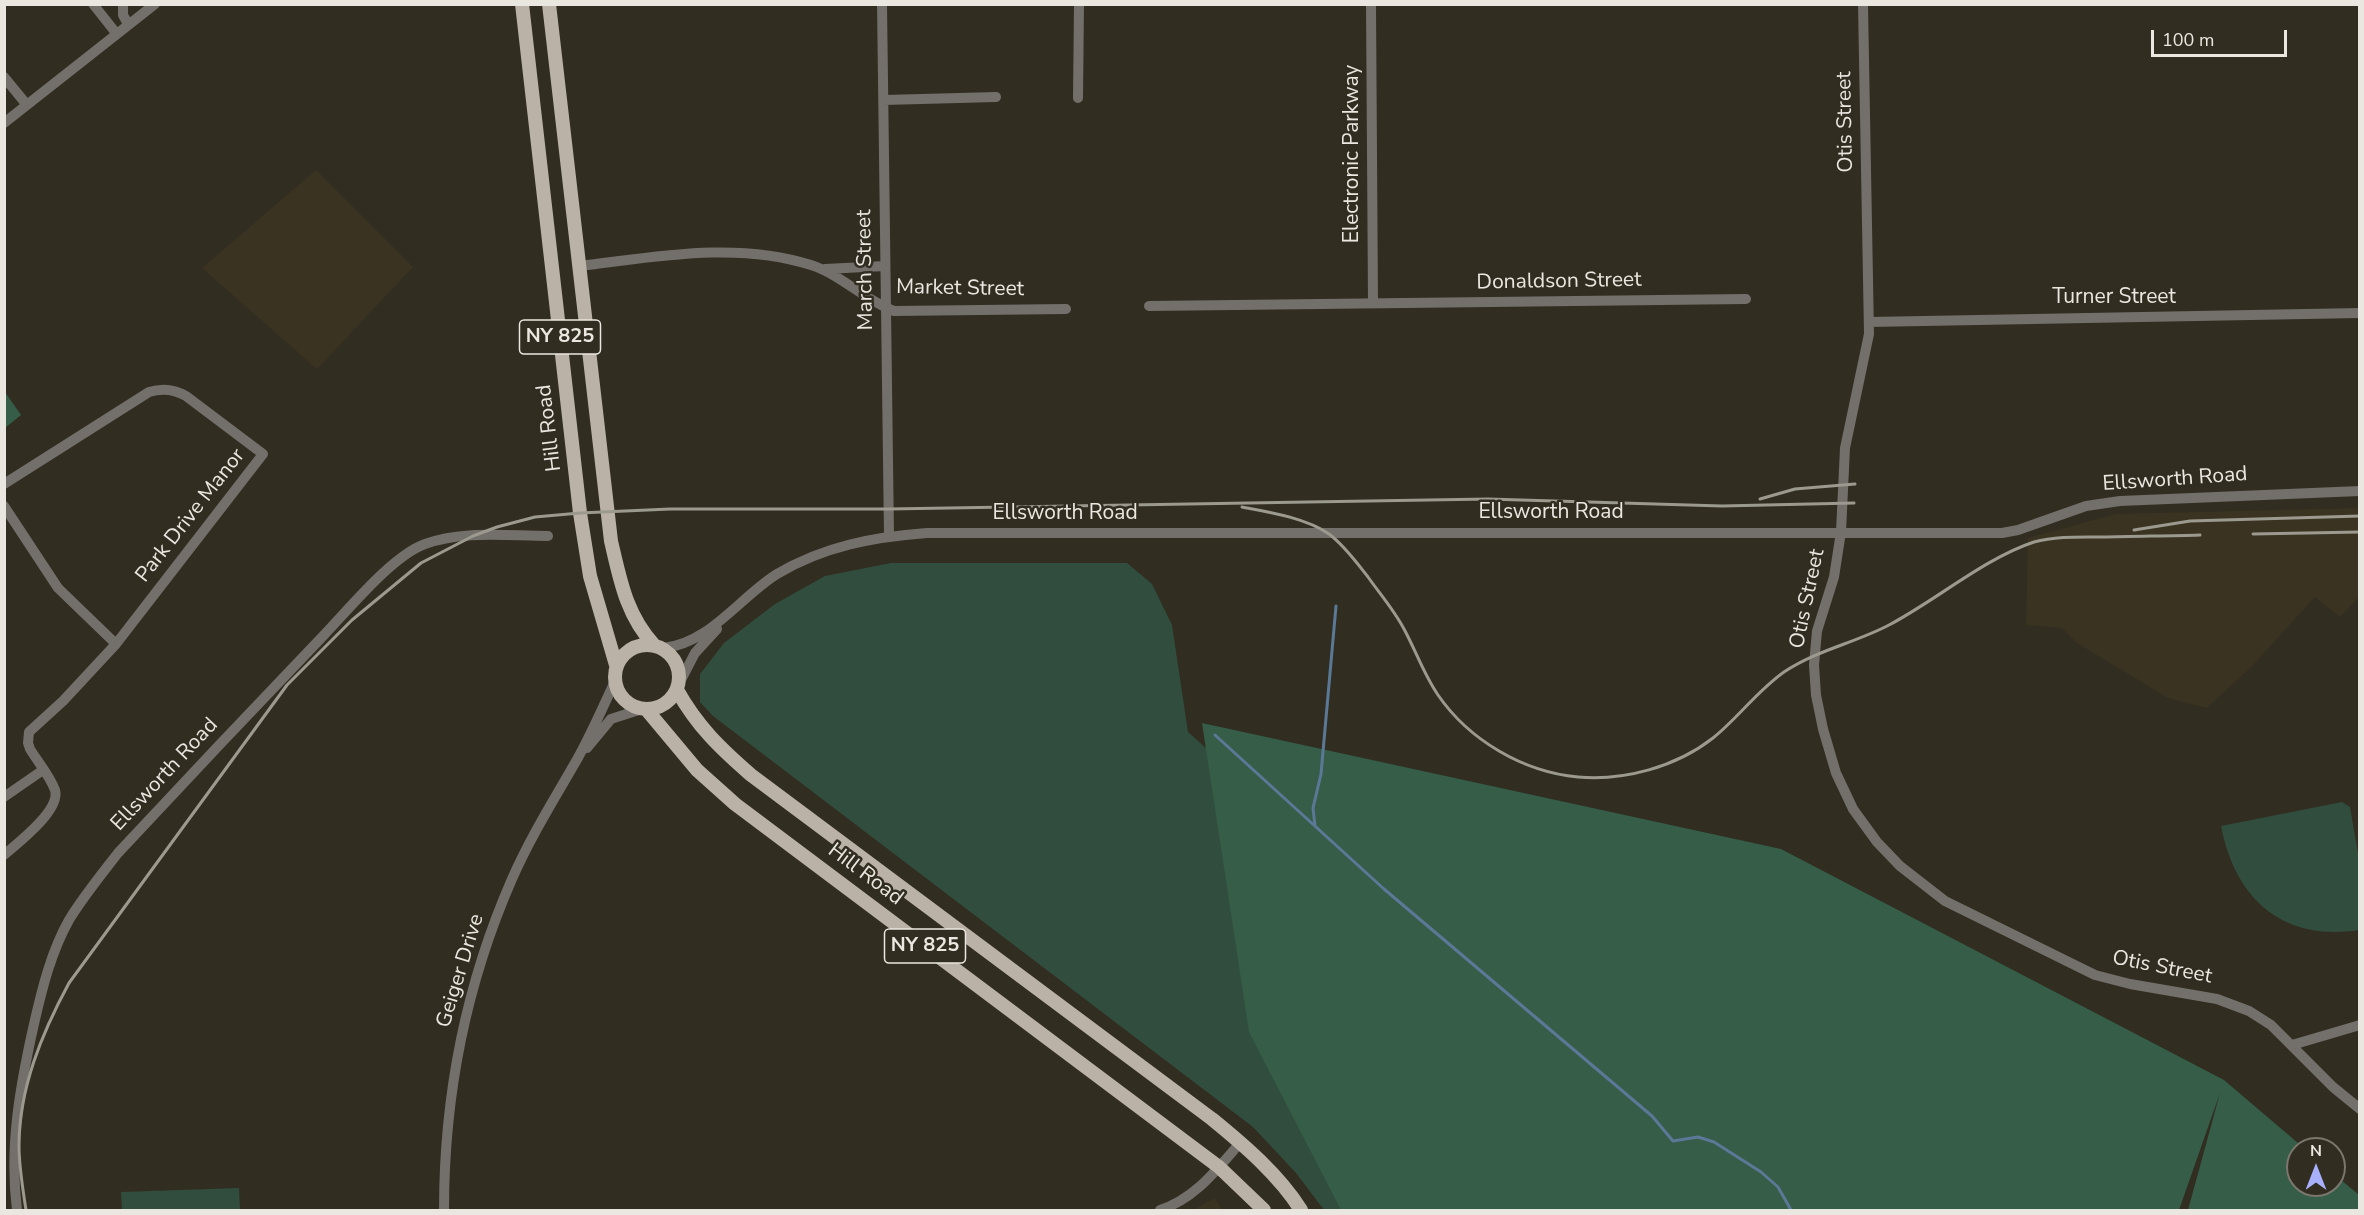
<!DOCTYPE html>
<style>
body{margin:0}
#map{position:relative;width:2364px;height:1215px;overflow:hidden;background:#312d21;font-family:"Nunito Sans",sans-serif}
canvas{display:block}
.frame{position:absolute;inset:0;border:6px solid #eae7e0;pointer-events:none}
.north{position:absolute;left:2286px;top:1137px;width:60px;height:60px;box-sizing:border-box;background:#312d21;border:2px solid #7b776d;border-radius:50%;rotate:0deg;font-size:16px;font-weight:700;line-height:24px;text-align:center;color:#eae7e0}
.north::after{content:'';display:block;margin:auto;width:21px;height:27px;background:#a8b0fc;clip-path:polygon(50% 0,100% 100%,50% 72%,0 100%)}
.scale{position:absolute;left:2151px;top:30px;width:136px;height:27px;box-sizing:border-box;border:3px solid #eae7e0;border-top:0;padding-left:8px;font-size:18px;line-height:21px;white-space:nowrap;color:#eae7e0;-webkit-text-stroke:4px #312d21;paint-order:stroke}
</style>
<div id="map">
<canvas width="2364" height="1215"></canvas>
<div class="frame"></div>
<div class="north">N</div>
<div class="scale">100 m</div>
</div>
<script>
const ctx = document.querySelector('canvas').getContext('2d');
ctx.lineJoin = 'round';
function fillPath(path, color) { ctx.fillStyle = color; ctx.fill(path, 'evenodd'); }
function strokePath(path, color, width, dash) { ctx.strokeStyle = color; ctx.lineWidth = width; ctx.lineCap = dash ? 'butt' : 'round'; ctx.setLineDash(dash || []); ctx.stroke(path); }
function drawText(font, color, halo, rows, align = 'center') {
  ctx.font = font + ' "Nunito Sans",sans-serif'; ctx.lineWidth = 5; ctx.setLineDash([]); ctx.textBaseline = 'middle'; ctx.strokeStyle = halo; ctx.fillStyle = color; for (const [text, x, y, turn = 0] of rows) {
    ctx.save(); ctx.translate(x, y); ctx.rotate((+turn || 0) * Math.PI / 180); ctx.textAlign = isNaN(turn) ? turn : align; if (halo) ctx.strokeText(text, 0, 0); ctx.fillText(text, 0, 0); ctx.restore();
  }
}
const built = new Path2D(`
 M316,170L413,267L317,369L202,268Z
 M2359,508V597L2340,617L2315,597L2252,666L2207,708L2168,698L2077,643L2062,628L2026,625L2028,538L2116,514Z
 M1215,1198L1222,1210H1193Z`);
const green = new Path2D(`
 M891,563H1127L1152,584L1172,625L1188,732L1387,909L1551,1210H1324L1296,1173L1253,1127L713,716L700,702V674L724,643L775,604L825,576Z
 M2342,802L2350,807L2359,859V930C2283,942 2235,899 2221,826Z
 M239,1188L240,1210H122L121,1192Z`);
const forest = new Path2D(`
 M5,392L21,415L5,428H4Z
 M1202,723L1781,849L2224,1080L2305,1149H2298V1185H2334V1174L2359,1195V1210H2188L2220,1093L2179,1210H1341L1249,1032Z`);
const stream = new Path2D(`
 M1215,735L1384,889L1652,1116L1673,1141L1698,1137L1714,1142L1761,1172L1778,1187L1791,1210
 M1315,826L1313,808L1321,774L1336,606`);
const minor = new Path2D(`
 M93,4L116,33
 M123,4V15L128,24
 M882,4L889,536
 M1371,4L1373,303
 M1863,4L1869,334L1845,448L1841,532L1834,577L1817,631L1814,665L1816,695L1823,729L1836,773L1853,809L1877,842L1900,866L1945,901L2095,975L2130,984L2217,999L2249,1011L2271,1025L2333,1087L2360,1109
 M4,77L27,105
 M1078,98L1079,4
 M884,100L996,97
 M4,123L155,4
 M579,266C655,257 736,241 811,265C842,275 864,300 894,311L1066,309
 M825,269L885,266
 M1149,306L1746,299
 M1869,322L2360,313
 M4,484L149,392C162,388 174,389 186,396L263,454L116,644L63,701L29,732L28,743L30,749C38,762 50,776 55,790C61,810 18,843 4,855
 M4,506L58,588L116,644
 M663,648C709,644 740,597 777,574C824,546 874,537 927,533H2002L2018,530L2086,506L2120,501L2360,491
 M680,682L695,653L717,629
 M587,748L611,719L642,709
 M4,797L43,770
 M2292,1045L2360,1025
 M17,1210C9,1147 20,1086 34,1024C42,989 51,952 69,920C83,897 101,875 118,853C186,780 255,707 324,635C350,608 392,556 425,544C464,530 508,536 548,536
 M444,1210C444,1096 466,984 512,879C530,838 553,801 575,763C590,737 602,709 615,681
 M1160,1210C1195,1199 1217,1169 1240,1143`);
const major = new Path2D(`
 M522,4L580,513L590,576L616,665
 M549,4L611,541C620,579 626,615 654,645
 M615 677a32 32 0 1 1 64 0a32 32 0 1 1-64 0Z
 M677,690C697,726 720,748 751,775L1212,1119C1244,1145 1279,1175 1301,1210
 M646,709L697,770L735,804L1219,1167L1264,1210`);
const rail = new Path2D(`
 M1760,499L1795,489L1855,484
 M1242,507C1269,512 1306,518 1329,534C1344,545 1357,563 1368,577C1380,594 1394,610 1404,629C1416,651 1424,675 1438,695C1469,740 1523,772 1578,777C1624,781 1676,767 1713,738C1738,718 1757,691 1784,672C1817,650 1855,643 1889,625C1935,601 1985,558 2034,542C2055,536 2080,537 2102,537C2135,536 2167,536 2200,535
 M2134,530L2190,521L2360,516
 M2253,534L2360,532
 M26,1210C23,1190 19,1167 19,1146C19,1088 42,1033 69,983L287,685L352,620L421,563L473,536L497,527L535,517L580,513L670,509H889L1488,499L1722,506L1854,503`);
const shields = [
 [560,337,81],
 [925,946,81]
];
const shieldNames = [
 ["NY 825",560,337],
 ["NY 825",925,946]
];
const streetNames = [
 ["Otis Street",1846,122,-91],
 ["Electronic Parkway",1353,154,-90],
 ["March Street",866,270,-91],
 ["Donaldson Street",1559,282,-1],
 ["Market Street",960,289,1],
 ["Turner Street",2114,298],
 ["Hill Road",550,428,-97],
 ["Ellsworth Road",2175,480,-4],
 ["Ellsworth Road",1551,513],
 ["Ellsworth Road",1065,514],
 ["Park Drive Manor",191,516,-52],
 ["Otis Street",1808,599,-78],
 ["Ellsworth Road",165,775,-47],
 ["Hill Road",865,875,37],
 ["Otis Street",2162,968,11],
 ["Geiger Drive",461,971,-73]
];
fillPath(built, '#3a3321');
fillPath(green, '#314d3e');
fillPath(forest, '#355d48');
strokePath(stream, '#5b7996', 3);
strokePath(minor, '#736f6a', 10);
strokePath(major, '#bab2a7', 14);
strokePath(rail, '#9c998f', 3);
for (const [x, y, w] of shields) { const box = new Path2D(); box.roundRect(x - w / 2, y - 17, w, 34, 4.5); ctx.fillStyle = '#312d21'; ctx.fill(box); strokePath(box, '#eae7e0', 1.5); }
drawText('bold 20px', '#eae7e0', null, shieldNames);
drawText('21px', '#eae7e0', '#312d21', streetNames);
</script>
